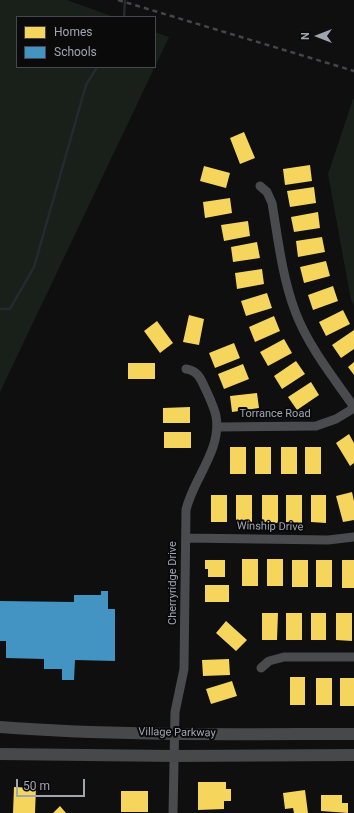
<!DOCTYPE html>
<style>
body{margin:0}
#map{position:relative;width:354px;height:813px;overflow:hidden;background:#0f0f10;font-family:Roboto,sans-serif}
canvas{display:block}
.legend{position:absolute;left:16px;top:16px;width:140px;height:52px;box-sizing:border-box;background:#0a0a0b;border:1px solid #46484e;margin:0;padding:5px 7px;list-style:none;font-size:12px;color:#a0a5b2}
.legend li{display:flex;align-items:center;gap:8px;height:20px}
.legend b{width:20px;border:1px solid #46484e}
.north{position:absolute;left:298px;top:16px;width:40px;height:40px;-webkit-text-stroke:3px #0a0a0b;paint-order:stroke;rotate:270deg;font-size:11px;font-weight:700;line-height:16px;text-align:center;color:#a0a5b2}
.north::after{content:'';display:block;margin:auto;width:14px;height:18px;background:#a0a5b2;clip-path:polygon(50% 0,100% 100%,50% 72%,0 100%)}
.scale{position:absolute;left:16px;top:779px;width:69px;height:18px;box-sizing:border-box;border:2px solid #a0a5b2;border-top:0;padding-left:5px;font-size:12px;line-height:14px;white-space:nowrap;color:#a0a5b2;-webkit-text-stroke:3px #0a0a0b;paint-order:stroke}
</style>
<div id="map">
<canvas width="354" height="813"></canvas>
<ul class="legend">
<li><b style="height:11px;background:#f6d55c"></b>Homes</li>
<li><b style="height:11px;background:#4393c3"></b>Schools</li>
</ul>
<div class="north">N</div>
<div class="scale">50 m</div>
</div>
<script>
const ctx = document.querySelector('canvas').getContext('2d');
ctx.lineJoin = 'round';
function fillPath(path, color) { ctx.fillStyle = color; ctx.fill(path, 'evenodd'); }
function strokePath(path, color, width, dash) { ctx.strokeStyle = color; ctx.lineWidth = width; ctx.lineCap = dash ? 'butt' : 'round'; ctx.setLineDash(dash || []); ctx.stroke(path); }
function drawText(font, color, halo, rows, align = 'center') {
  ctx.font = font + ' Roboto,sans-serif'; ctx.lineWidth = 4; ctx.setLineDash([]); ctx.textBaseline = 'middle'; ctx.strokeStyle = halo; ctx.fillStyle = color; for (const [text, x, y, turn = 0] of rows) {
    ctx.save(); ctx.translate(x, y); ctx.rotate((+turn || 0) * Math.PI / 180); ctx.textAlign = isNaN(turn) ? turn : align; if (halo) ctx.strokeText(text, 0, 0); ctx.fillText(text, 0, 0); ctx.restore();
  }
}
const green = new Path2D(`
 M0,0H67L114,17H17V67H155V32L169,37L0,392Z
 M353,99H354V305L351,300L328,174Z`);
const homes = new Path2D(`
 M244,132L255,158L240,164L230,138Z
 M310,165L312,181L285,185L283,169Z
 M204,166L230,173L226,188L200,181Z
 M314,187L316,203L290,207L287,191Z
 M230,198L232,213L205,218L203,202Z
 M318,212L320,228L294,232L291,217Z
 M248,221L250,236L224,241L221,225Z
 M322,237L325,252L298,257L296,241Z
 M257,242L260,258L233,262L231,247Z
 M326,261L330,276L304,283L300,267Z
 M262,269L264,284L237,289L235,273Z
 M333,286L338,301L313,310L308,295Z
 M267,293L272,308L246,316L241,301Z
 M343,310L350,324L326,336L319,322Z
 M189,315L204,319L199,345L183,342Z
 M274,316L280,331L255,342L249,327Z
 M157,321L173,343L160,353L144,331Z
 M354,330V349L341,358L332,345Z
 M284,339L292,353L268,366L260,352Z
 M234,343L240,358L215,368L209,353Z
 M296,361L305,374L282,389L274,376Z
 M354,362V375L348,367Z
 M128,363H155V379H128Z
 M243,364L249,379L224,389L218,374Z
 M311,382L319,395L297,410L288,397Z
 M257,393L259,408L232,412L230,396Z
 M190,407V423H163V408Z
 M164,432H191V448H164Z
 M349,434L354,443V463L350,466L336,443Z
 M230,447H246V474H230Z
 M255,447H271V474H255Z
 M281,447H297V474H281Z
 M305,447H321V474H305Z
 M352,492L354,501V520L343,522L336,496Z
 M211,495H227V522H211Z
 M236,495H252V522H236Z
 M262,495H278V523H262Z
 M286,495H302V523L286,522Z
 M311,495H326V523L311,522Z
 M242,559H258V586H242Z
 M267,559H283V586H267Z
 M205,560H225V577H208V569H205Z
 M292,560H308V587H292Z
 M316,560H332V587H316Z
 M342,560H354V588H342Z
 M205,585H229V602H205Z
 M262,613H278L277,640H262Z
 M286,613H302V640H286Z
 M311,613H326V640H311Z
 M336,613H352V641L336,640Z
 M226,621L247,640L236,651L216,633Z
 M229,659L230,675L203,676L202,660Z
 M290,677H305V705H290Z
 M316,678H332V705H316Z
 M340,678H354V706H340Z
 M232,681L237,696L211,704L206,689Z
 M198,782H226V789H231V801H224V809L198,810Z
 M14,787L36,788L35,813H13Z
 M305,790L308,813H294L293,808L285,809L283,793Z
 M121,791H148V812H121Z
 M321,795H342V803H348V813L321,811Z
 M60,806L66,813H53Z`);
const schools = new Path2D(`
 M101,591H108V609H115V661L75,660L74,680H62V669H44V659L6,658V641H0V601L74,602V595H101Z`);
const stream = new Path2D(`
 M124,17L125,0
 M0,309H10L34,267L86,85L97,67`);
const minor = new Path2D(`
 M260,186L267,192L272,203C278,239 282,276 295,311C308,346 333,377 354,407
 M217,427L316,426L336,419L354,408
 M186,538L328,540L354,537
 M261,668L269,661L284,657H354
 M173,813L175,712L184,669L186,510C193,479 222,450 216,416C214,407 210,399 206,390C201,380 199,371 186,369`);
const major = new Path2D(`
 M0,727C118,736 236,734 354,734
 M0,754L174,756L354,755`);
const rail = new Path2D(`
 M118,0L354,71`);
const streetNames = [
 ["Torrance Road",275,414],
 ["Winship Drive",270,527,1],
 ["Cherryridge Drive",173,583,-90],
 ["Village Parkway",177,733,1]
];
fillPath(green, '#19201a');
fillPath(homes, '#f6d55c');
fillPath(schools, '#4393c3');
strokePath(stream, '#232a31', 2.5);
strokePath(minor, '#4a4b4f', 9);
strokePath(major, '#46484a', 12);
strokePath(rail, '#444649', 2.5, [5, 4]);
drawText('11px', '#a0a5b2', '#0a0a0b', streetNames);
</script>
